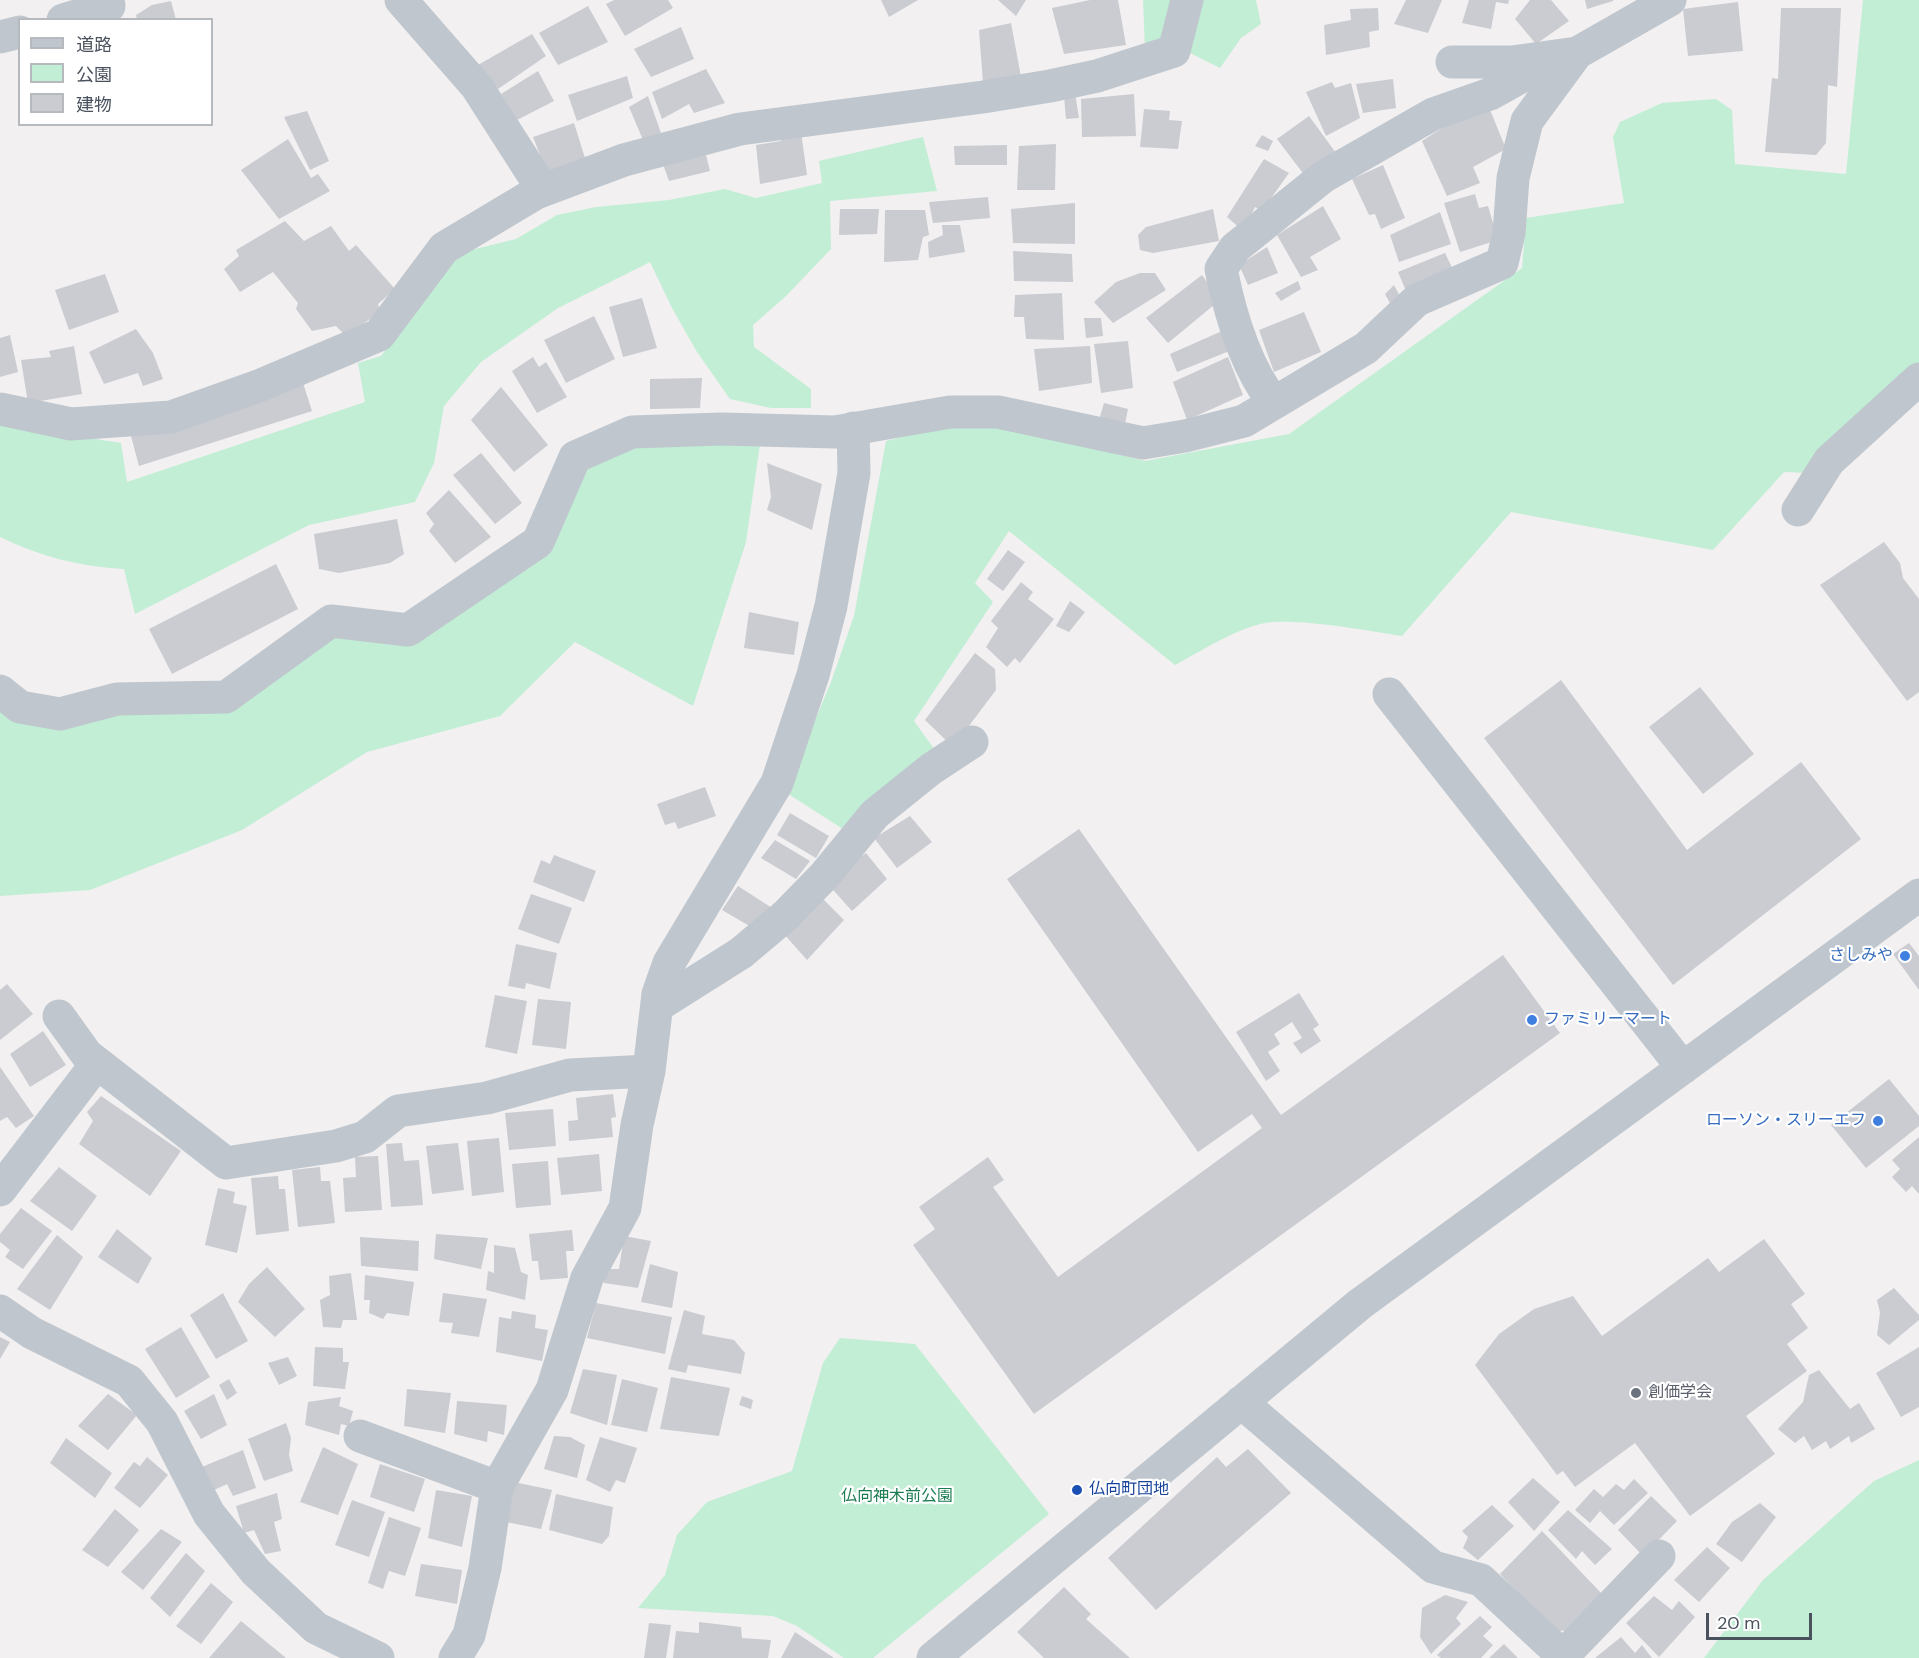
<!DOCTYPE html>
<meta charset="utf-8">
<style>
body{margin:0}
#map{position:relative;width:1919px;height:1658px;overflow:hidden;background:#f2f0f0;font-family:"DM Sans","Noto Sans JP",sans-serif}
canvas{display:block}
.legend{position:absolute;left:18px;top:18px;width:195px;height:108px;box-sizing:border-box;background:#fff;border:2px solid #b6babe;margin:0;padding:8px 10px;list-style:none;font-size:18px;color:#49525d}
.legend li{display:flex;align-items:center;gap:12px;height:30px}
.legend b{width:30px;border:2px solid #b6babe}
.scale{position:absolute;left:1706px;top:1613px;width:106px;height:27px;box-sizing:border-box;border:3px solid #49525d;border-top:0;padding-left:8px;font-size:18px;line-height:21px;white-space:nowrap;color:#49525d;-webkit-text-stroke:4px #fff;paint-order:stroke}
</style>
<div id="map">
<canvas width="1919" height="1658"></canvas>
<ul class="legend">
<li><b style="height:8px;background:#bfc6ce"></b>道路</li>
<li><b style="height:16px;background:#c1eed5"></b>公園</li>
<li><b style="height:16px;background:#caccd2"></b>建物</li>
</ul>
<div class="scale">20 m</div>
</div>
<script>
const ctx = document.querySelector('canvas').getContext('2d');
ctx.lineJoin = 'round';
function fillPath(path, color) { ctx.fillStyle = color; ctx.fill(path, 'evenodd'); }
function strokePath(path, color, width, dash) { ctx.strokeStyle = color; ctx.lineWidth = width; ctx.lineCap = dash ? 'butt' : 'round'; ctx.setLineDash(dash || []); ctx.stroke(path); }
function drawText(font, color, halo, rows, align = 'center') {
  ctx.font = font + ' "DM Sans","Noto Sans JP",sans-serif'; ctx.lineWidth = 4.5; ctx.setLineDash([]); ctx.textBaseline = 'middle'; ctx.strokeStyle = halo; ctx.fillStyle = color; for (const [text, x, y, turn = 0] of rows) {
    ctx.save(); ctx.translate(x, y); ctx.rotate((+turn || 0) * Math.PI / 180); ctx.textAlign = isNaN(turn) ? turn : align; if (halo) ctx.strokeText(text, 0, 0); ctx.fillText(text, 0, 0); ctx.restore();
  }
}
const green = new Path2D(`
 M1143,0H1256L1261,24L1241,38L1220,68L1182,49H1145Z
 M1863,0H1919V363L1809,473L1784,472L1713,550L1511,512L1402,636C1364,630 1310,620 1273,622C1243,624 1201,651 1175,665L1009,531L975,583L993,602L914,721L935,750L846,831L785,792L831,682L854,616L886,441L955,424H996L1145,461L1289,434L1522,268L1526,218L1624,203L1613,137L1620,122L1662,103L1716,99L1732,110L1735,164L1846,174Z
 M923,137L937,191L830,201L831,249L786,296L753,325L754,347L811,389V408H771L730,399L697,352L672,308L650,262L558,308L481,362L444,406L434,463L415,502L309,525L135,614L124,569C80,567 39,556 0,537V424L121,443L127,482L365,402L358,363L381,356L459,253L516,239L557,215L596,207L669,200L725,189L756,198L822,183L819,161Z
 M635,443L760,444L746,542L693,706L575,642L500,716L367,752L242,830L90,890L0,896V705L232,707L333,629L411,640L541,558L584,465Z
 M840,1338L915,1344L1049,1514L873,1658H844L797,1626L773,1616L638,1608L665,1575L677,1535L707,1502L792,1471L823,1363Z
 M1919,1460V1658H1704L1763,1580L1874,1481Z`);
const building = new Path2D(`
 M614,0H668L673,8L625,36L606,4Z
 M881,0H918L889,17Z
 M998,0H1026L1016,16Z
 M1090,0H1118L1126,45L1064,54L1052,8Z
 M1406,0H1442L1428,33L1394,24Z
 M1469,0H1509L1508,4L1496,2L1491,29L1462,23Z
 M1530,0H1551L1569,21L1536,44L1515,19Z
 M1585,0H1613V1L1587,9Z
 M171,1L176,20H137L136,15L152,5Z
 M1738,2L1743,51L1688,56L1683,9Z
 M588,6L608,42L558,65L539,33Z
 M1378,8L1379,30L1369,32L1370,47L1326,55L1324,25L1351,20L1350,9Z
 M1781,8H1841L1837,87L1828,85L1826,143L1816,155L1765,152L1772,78L1778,79Z
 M1011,23L1021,77L983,83L979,30Z
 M681,27L694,59L651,77L634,49Z
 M532,34L546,56L498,89L478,65Z
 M706,69L725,103L694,113L689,104L662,119L652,92Z
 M538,71L554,101L517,120L501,94Z
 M627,76L633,98L577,121L568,95Z
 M1393,79L1396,108L1363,113L1356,84Z
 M1332,82L1335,88L1351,83L1360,118L1326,136L1306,92Z
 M1075,93L1079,118L1066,119L1064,96Z
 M1134,94L1136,136L1082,137L1081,99Z
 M648,96L661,133L643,140L629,107Z
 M1488,105L1506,149L1473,167L1480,183L1447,196L1422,141L1457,118Z
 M1144,109L1170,111L1169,120L1182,121L1178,149L1140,147Z
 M307,111L329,161L310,170L284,117Z
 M1309,116L1336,153L1305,176L1277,139Z
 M574,123L585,158L547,173L533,137Z
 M801,132L807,175L760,184L756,145L781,141V133Z
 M1262,135L1273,141L1268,151L1255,146Z
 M288,139L311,178L318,174L330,191L279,219L241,170Z
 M1056,144L1055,190H1017L1019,146Z
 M1007,145V165H955L954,146Z
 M704,147L710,171L669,181L661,159Z
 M1264,159L1289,173L1262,211L1255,207L1243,231L1227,217Z
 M1383,165L1405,218L1381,229L1375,214L1369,215L1352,179Z
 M1475,194L1479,208L1488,206L1498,240L1460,252L1444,203Z
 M988,197L990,218L933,223L929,202Z
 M1075,203V244L1013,243L1011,209Z
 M1323,206L1341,239L1310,257L1318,270L1301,277L1277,235Z
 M840,209H879L877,234L839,235Z
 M1213,209L1219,241L1153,253L1140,250L1138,235L1146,227Z
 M885,210H925L929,235L923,237L918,260L884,262Z
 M1440,212L1451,244L1399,262L1390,235Z
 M285,221L304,241L331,226L349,251L356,245L395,289L378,304L380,312L346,336L336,326L312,331L296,309L298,303L273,272L240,292L224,269L239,256L236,250Z
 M942,225H960L965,252L929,258L928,242L943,235Z
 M1267,247L1278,273L1248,285L1239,265Z
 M1013,251L1072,254L1073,282L1014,281Z
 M1445,253L1456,276L1409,298L1398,272Z
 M1140,273H1155L1166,290L1113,323L1094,302L1116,282Z
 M105,274L119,312L69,330L55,290Z
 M1202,275L1220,300L1168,343L1146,318Z
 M1298,281L1301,289L1281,301L1275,293Z
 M1394,285L1403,302L1393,309L1385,294Z
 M1062,293L1064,340L1026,339L1024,317H1014L1015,295Z
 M642,298L657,348L623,357L609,307Z
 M1304,312L1321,352L1274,372L1259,330Z
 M594,316L615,359L566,383L544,340Z
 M1084,318H1101L1103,336L1086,338Z
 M136,329L153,353L163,379L143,386L138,373L104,384L89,352Z
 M1222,331L1232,350L1177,372L1170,354Z
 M10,335L18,372L0,377V338Z
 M1128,341L1133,388L1101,393L1094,344Z
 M74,346L82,394L28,403L21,360L51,357L49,351Z
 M1090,346L1092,383L1039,391L1034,349Z
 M533,357L539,367L546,362L567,397L537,413L512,371Z
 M1228,357L1243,395L1187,420L1173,382Z
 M702,378L700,408L650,409V379Z
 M303,383L312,411L139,466L131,436Z
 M501,387L548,445L514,472L471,420Z
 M1104,403L1128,409L1124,429L1099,420Z
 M481,453L522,503L495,524L453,475Z
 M767,463L822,484L812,530L767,510L771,497Z
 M449,490L491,537L455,563L429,531L434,524L426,513Z
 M397,519L404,554L390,563L339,573L319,569L314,534Z
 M1884,542L1900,563L1903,578L1919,599V692L1907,701L1820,585Z
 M1008,550L1025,562L1003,591L987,579Z
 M276,564L298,609L172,674L149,629Z
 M1021,582L1033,592L1028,599L1054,619L1020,663L1015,658L1007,667L986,647L998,628L991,621Z
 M1070,601L1085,612L1069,632L1056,626Z
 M749,612L799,622L794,655L744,648Z
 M975,653L995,669L996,690L953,747L925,720Z
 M1561,680L1687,850L1801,762L1861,839L1673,985L1484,738Z
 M1700,687L1754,754L1703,794L1649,727Z
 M705,787L716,816L678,829L675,822L665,825L657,804Z
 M790,813L829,836L816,858L777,835Z
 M910,816L932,842L897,868L874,838Z
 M1079,829L1281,1115L1503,955L1560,1033L1034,1414L913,1245L935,1229L919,1207L988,1157L1004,1180L993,1187L1058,1277L1262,1128L1252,1114L1198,1152L1007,879Z
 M775,840L810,861L796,879L761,858Z
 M866,853L887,879L852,911L826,882Z
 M554,855L596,871L584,902L533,882L541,860L550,864Z
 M738,886L772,908L753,928L722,910Z
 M531,894L572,908L559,944L518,929Z
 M821,897L844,920L807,960L783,933Z
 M1909,943L1919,956V990L1893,954Z
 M516,944L557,953L550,989L526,983L525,989L508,986Z
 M7,984L33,1014L0,1040V990Z
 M1299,993L1319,1025L1313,1029L1321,1041L1301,1054L1293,1043L1302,1038L1292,1022L1274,1034L1280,1044L1268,1052L1280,1071L1266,1081L1236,1032Z
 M495,995L527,1001L517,1054L485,1047Z
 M538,999L571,1002L566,1049L532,1045Z
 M43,1031L66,1065L30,1087L10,1054Z
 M0,1067L34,1116L16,1128L7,1117L0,1121Z
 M1889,1079L1919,1116V1126L1866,1168L1831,1125Z
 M613,1094L616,1117L611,1118L613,1137L569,1141L568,1121L578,1120L576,1098Z
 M101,1096L181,1151L150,1196L79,1144L93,1121L87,1112Z
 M553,1109L556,1146L509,1150L505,1113Z
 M1919,1137V1194L1912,1186L1906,1192L1892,1177L1900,1169L1892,1160Z
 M499,1138L504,1192L472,1196L467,1141Z
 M402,1143L404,1161L419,1160L423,1205L391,1207L386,1144Z
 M458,1143L464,1190L432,1194L426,1146Z
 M599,1154L602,1191L561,1195L557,1158Z
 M378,1156L382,1210L345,1212L343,1178L356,1177L355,1157Z
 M548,1161L551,1205L516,1208L512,1164Z
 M59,1167L97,1196L72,1231L30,1201Z
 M320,1167L321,1181H330L335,1223L298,1227L292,1170Z
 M278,1176L279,1189H285L289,1231L256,1235L251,1178Z
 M218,1188L235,1192L233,1203L247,1206L237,1253L205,1245Z
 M21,1208L52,1231L23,1269L5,1257L10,1250L0,1242V1234Z
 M117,1229L152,1258L138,1284L98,1257Z
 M572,1230L574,1251H566L568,1278L540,1280L538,1261H532L529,1234Z
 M436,1234L488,1238L481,1269L434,1259Z
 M57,1235L83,1257L50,1310L17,1289Z
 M624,1236L651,1241L638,1288L604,1283V1269H619Z
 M360,1237L419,1241L418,1271L361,1266Z
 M1764,1239L1805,1294L1791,1304L1808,1328L1787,1344L1807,1371L1746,1416L1775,1454L1690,1516L1635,1443L1575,1487L1563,1471L1557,1475L1475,1365L1499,1334L1534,1309L1573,1296L1602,1336L1708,1258L1719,1272Z
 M494,1245L515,1248L521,1272L528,1275L525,1300L486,1290L488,1271L494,1273Z
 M650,1264L678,1272L672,1308L641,1302Z
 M267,1267L305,1309L275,1337L238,1302L249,1284Z
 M351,1273L357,1320H343L341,1328L323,1327L320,1300L330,1295L329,1276Z
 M365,1275L414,1282L409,1316L387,1313L383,1319L369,1313L370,1300H364Z
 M1894,1288L1919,1315V1320L1889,1345L1877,1335L1880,1313L1877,1300Z
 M223,1293L248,1341L216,1359L190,1315Z
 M443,1293L487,1299L479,1337L451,1333L453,1323L439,1322Z
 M596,1303L672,1317L665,1354L587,1338Z
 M684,1310L705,1316L702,1334L734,1340L745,1353L741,1374L688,1365L686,1373L668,1369Z
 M512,1311L536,1315L535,1328L548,1330L542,1361L496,1352L499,1317L511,1319Z
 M181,1327L210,1377L176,1398L145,1349Z
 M0,1337L10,1342L0,1359Z
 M315,1347L343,1348V1362H349L345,1389L313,1386Z
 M1919,1347V1407L1901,1417L1876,1373Z
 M288,1357L297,1376L279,1385L268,1363Z
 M583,1369L617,1375L607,1425L570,1413Z
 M1819,1370L1850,1409L1859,1403L1875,1429L1851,1443L1849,1436L1830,1449L1826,1441L1812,1450L1804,1436L1795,1443L1778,1429L1803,1402L1809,1375Z
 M671,1377L730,1388L719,1436L660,1429Z
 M229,1379L237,1393L227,1400L219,1385Z
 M622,1379L658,1388L647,1432L611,1425Z
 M407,1389L451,1393L445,1433L404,1426Z
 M108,1394L137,1415L108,1450L78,1426Z
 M214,1394L227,1425L201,1439L184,1411Z
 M742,1396L753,1400L751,1409L739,1405Z
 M341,1397L339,1406L353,1411L349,1426L341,1424L339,1435L305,1425L308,1402Z
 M457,1401L507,1405L504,1435L488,1431L487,1442L454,1434Z
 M286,1423L291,1438L289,1455L293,1471L264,1481L248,1439Z
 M554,1436L570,1437L585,1445L577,1478L544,1469Z
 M600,1437L637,1448L625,1483L616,1480L610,1492L586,1480Z
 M66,1438L112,1473L95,1498L50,1463Z
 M323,1447L358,1464L338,1515L300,1502Z
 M1248,1449L1291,1493L1156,1610L1108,1558L1217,1457L1226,1467Z
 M243,1450L256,1488L233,1496L227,1484L210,1492L197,1469Z
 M147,1457L168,1475L140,1508L114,1488L134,1462L140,1466Z
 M380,1464L425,1479L414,1512L370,1497Z
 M1533,1478L1560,1502L1534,1531L1508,1502Z
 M1634,1479L1648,1493L1614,1525L1600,1511L1590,1523L1575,1510L1594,1489L1603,1497L1616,1484L1624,1490Z
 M509,1481L552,1490L541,1529L501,1521Z
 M436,1490L472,1496L462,1547L428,1538Z
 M277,1493L282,1519L274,1522L281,1551L265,1554L254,1530L244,1533L236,1506Z
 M556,1494L613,1507L609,1536L602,1544L549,1530Z
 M1651,1496L1677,1521L1643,1556L1618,1530Z
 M352,1500L385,1512L369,1557L335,1545Z
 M1760,1503L1776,1517L1742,1562L1716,1544L1732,1522Z
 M1492,1505L1514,1526L1478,1560L1463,1548L1468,1537L1462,1531Z
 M115,1509L139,1530L108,1567L82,1550Z
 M1568,1510L1612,1549L1595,1565L1582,1551L1576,1559L1548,1530Z
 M389,1517L421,1528L405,1576L389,1571L383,1589L368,1583Z
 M161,1529L182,1542L143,1590L121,1572Z
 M1542,1531L1602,1594L1571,1629L1555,1632L1500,1574Z
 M1707,1547L1730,1568L1699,1602L1674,1580Z
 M186,1553L205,1571L170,1617L150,1598Z
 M421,1564L462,1570L457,1604L415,1596Z
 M211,1583L233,1602L201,1644L176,1626Z
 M1064,1587L1091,1614L1086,1619L1130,1658H1044L1017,1632Z
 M1445,1595L1468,1602L1456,1618L1461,1624L1431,1654L1420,1637L1422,1608Z
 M1654,1596L1672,1610L1679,1601L1695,1617L1659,1657L1626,1623Z
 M1480,1616L1492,1627L1483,1636L1493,1645L1481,1658H1441L1437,1655Z
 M241,1621L286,1658H209Z
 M699,1622L741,1627L742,1638L771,1640L768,1658H673L676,1631L699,1633Z
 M649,1623L671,1625L666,1658H644Z
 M795,1632L834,1658H781Z
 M1621,1637L1635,1653L1642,1645L1652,1658H1595Z
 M1504,1644L1518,1658H1489Z`);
const minor = new Path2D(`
 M401,0L477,87L543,190
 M63,20L109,6L108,0
 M0,37L20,32
 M1452,62H1512L1577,53L1670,0
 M1274,403C1245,366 1230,314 1221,269L1235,248L1323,177L1433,114L1490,94L1558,56
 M0,409L71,424L171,417L261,385L379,335L444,248L536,193L624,160L740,129L983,97L1050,86L1097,76L1174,51L1187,0
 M1798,510L1829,461L1919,379
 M0,691L20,707L60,714L117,699L226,697L331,621L408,630L538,542L575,457L632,432L721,429L835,432L950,412H998L1143,443L1185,436L1244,421L1366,348L1417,300L1502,263L1509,233L1513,178L1527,121L1577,53
 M1389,694L1683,1068
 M657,1006L741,953L785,916L824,876L875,814L931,769L972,742
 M59,1016L87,1055L226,1163L336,1146L365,1137L398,1111L487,1098L570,1075L649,1071
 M0,1190L97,1063
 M0,1311L32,1333L129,1381L162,1422L209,1514L256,1572L316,1628L378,1658
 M1241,1402L1433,1567L1481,1580L1563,1656
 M360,1436L497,1487
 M455,1658L469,1635L485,1568L497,1487L552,1390L587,1278L625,1208L637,1125L649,1071L658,994L669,963L777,783L813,675L831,606L854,473L853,428
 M933,1658L1360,1304L1919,895
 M1561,1658L1659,1556`);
const markers = [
 [1905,956,6,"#3f7fe0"],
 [1532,1020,6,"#3f7fe0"],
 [1878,1121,6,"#3f7fe0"],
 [1636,1393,6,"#6b7280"],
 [1077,1490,6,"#1a4fb4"]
];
const shopNames = [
 ["さしみや",1893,956],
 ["ファミリーマート",1544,1020,"left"],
 ["ローソン・スリーエフ",1866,1121]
];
const worshipNames = [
 ["創価学会",1648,1393]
];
const transitNames = [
 ["仏向町団地",1089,1490]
];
const parkNames = [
 ["仏向神木前公園",897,1497]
];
fillPath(green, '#c1eed5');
fillPath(building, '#caccd2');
strokePath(minor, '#bfc6ce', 33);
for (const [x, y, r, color] of markers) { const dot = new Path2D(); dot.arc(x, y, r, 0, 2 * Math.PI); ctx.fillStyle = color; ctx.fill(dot); strokePath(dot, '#fff', 2); }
drawText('16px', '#366cbe', '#fff', shopNames, 'right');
drawText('16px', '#5b616d', '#fff', worshipNames, 'left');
drawText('16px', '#164399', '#fff', transitNames, 'left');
drawText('16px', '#1b7c51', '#fff', parkNames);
</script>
